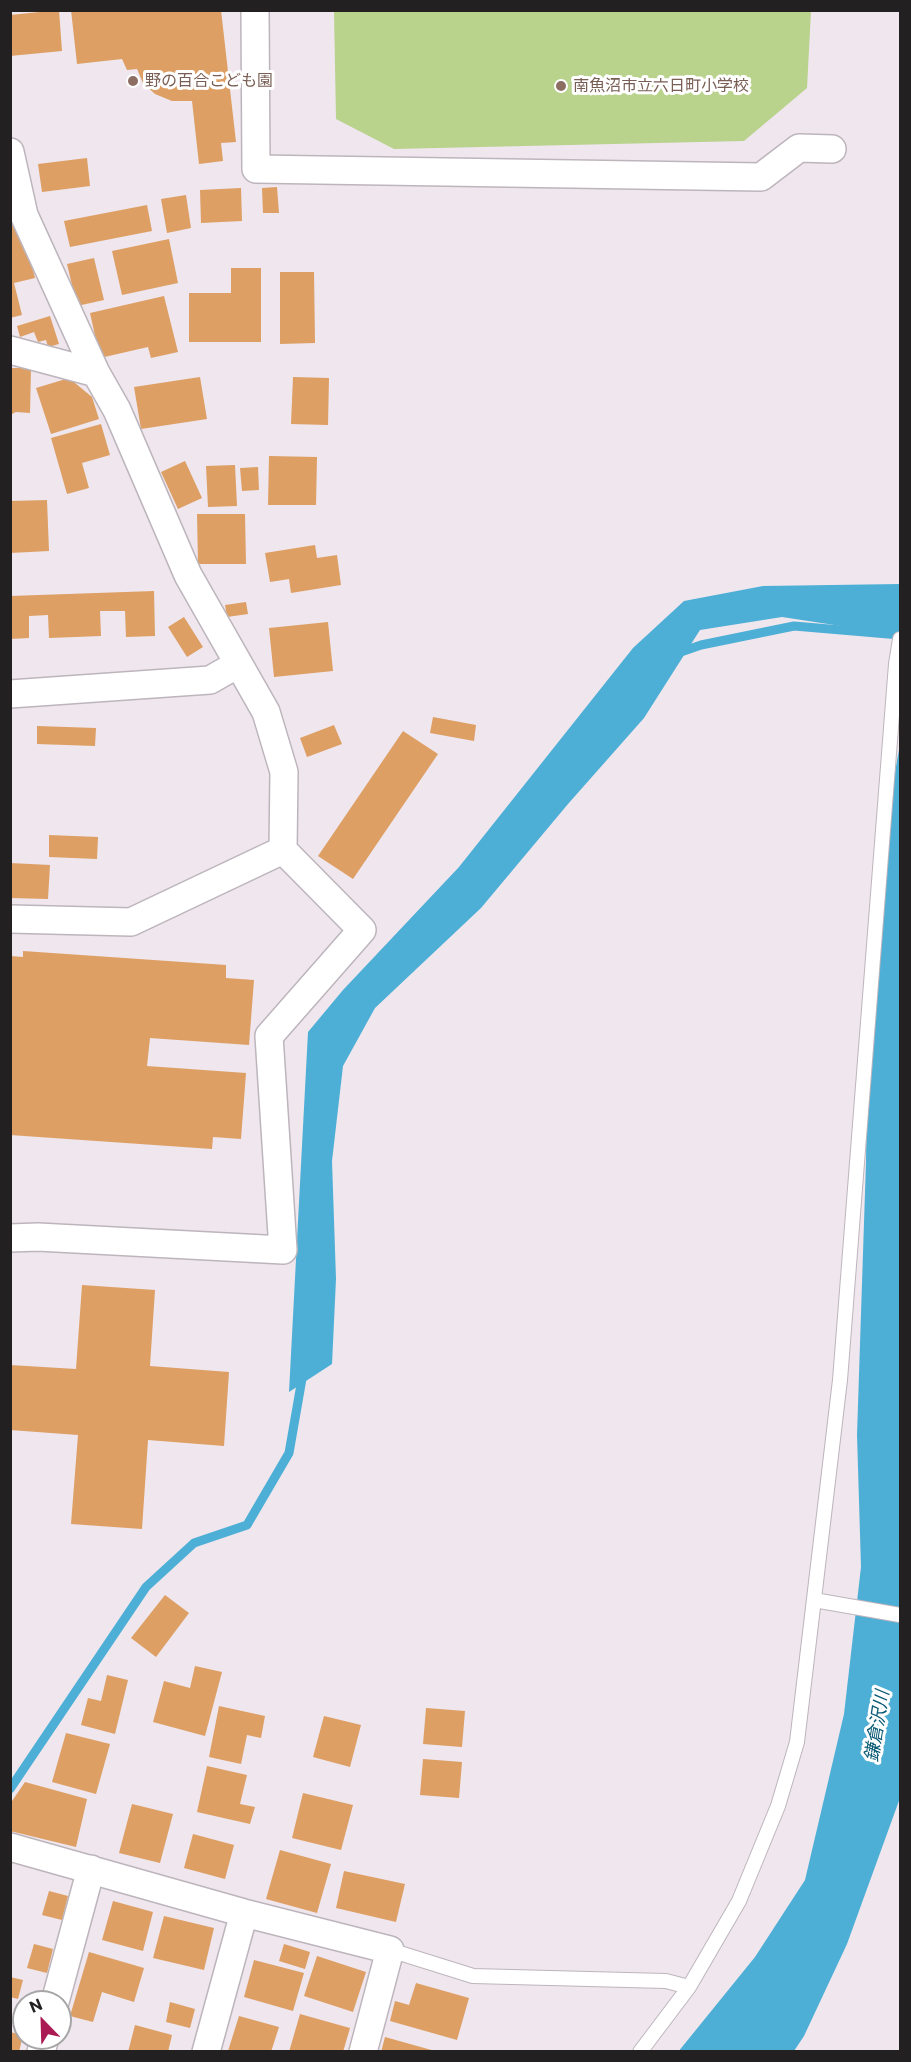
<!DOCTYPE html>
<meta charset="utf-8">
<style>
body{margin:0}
#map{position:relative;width:911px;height:2062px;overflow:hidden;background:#efe6ee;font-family:Commissioner,sans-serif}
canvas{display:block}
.frame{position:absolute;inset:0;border:12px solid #232022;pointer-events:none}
.north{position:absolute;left:12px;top:1990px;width:60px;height:60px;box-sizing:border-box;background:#fff;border:2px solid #a7a6a7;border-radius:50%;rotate:337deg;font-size:16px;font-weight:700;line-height:24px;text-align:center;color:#232022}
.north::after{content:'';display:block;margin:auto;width:21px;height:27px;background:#ab1b53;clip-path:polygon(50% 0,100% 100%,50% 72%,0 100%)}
</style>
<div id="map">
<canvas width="911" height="2062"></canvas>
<div class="frame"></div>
<div class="north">N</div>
</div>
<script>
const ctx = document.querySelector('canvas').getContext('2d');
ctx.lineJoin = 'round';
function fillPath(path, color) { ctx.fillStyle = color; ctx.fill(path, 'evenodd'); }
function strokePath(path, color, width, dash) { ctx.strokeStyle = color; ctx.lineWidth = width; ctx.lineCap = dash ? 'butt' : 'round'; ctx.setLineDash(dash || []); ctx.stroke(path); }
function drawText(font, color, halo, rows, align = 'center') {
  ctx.font = font + ' Commissioner,"Noto Sans JP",sans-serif'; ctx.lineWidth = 6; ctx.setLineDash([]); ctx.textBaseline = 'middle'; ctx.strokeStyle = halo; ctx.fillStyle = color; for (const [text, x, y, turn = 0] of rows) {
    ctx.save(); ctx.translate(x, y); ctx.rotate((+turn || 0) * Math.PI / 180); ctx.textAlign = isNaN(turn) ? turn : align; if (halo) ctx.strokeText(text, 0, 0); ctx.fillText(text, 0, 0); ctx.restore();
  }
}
const green = new Path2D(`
 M334,11H811L807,88L744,141L394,149L336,119Z`);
const water = new Path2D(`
 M900,584V635L782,617L700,630L644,718L568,804L481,908L375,1008L343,1066L332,1161L336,1279L332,1364L289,1392L308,1032L343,990L459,867L633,648L684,601L763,586Z
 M900,744V1798L847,1944L804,2036L794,2051L678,2052L755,1957L805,1880L844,1714L861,1567L857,1435L866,1162L869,919Z`);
const stream = new Path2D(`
 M678,653L701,645L794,626L900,635
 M10,1789L146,1587L194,1543L247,1525L289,1453L303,1373`);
const building = new Path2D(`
 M59,10L62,51L10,56V15Z
 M71,10H221L236,142L221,143L223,161L199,164L192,101H172L155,94L143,83L137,69L127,70L122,59L77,64Z
 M87,158L90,186L42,192L38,164Z
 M277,187L279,213H263L262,188Z
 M241,188L242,221L201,223L200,190Z
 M186,195L191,228L167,233L161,199Z
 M147,205L152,231L70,247L64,221Z
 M20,219L35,278L14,283L22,315L10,318V222Z
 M169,239L178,283L122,295L112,251Z
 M94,258L104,300L77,306L67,264Z
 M231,268H261V342H189V293H231Z
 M280,272H314L315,343L280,344Z
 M164,296L178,352L151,358L148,347L100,358L90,313Z
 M50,316L59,344L48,347L46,340L38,342L34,332L20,337L17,326Z
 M10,368H31L30,413L16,412L10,415Z
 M200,377L207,419L141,429L134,387Z
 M293,377L329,378L328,425L291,424Z
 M69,378L92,397L99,419L51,434L36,388Z
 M101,424L110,455L82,463L89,488L67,494L51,438Z
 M269,456L317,457L316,505H268Z
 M185,461L202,498L178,509L161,472Z
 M235,465L237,506L208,507L206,466Z
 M258,467L259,490L242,491L240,468Z
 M47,500L49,551L10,553V501Z
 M197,514H245L246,564H198Z
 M315,545L317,558L337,555L341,585L291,593L289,579L270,582L265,553Z
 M154,591L155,636L126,637L125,611H100L101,636L49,638L48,615L29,616V638L10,639V596Z
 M246,602L248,614L227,617L225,605Z
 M184,617L203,647L187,657L168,627Z
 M328,622L333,671L274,677L269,628Z
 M433,717L476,725L474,741L430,733Z
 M334,725L342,744L307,757L300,738Z
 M37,726L96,728L95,746L37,744Z
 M403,731L438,754L353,879L318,856Z
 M49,835L98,837L97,859L49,857Z
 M10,863L50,865L48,899L10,898Z
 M23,951L226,965V978L254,980L249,1045L150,1038L147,1066L246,1073L241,1139L213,1137L212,1149L10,1135V956L23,957Z
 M82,1285L155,1290L150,1366L229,1372L224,1446L148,1440L142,1529L71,1524L78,1435L10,1430V1365L76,1369Z
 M165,1595L189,1613L156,1657L131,1638Z
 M195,1666L222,1672L205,1736L153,1722L164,1681L190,1688Z
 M107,1675L128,1680L115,1734L81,1725L88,1698L101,1701Z
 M219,1706L265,1716L261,1738L247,1735L241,1764L209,1757Z
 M426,1708L465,1711L462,1747L423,1744Z
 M324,1716L361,1725L350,1767L313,1757Z
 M66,1733L110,1744L96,1794L52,1782Z
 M423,1759L462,1762L459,1798L420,1795Z
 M207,1766L247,1775L240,1804L255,1807L250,1824L197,1812Z
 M25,1782L87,1799L76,1847L10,1831V1804Z
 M303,1793L353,1805L341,1850L292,1838Z
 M132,1804L173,1814L160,1863L119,1853Z
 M193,1834L234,1845L225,1879L184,1868Z
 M280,1850L331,1864L317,1913L266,1899Z
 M344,1871L405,1884L396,1922L336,1908Z
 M49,1891L68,1896L62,1920L42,1915Z
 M113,1901L153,1912L143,1951L102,1940Z
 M164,1916L214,1928L204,1970L153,1958Z
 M34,1944L53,1949L47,1973L27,1968Z
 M284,1944L310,1952L305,1969L279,1961Z
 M89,1952L144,1968L134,2002L102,1992L93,2022L70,2016Z
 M317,1956L366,1972L353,2012L304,1996Z
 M254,1960L304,1973L293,2011L244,1997Z
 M10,1977L23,1980L18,1999L10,1997Z
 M416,1983L469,1998L457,2040L390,2021L395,2001L409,2005Z
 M170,2002L195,2009L190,2028L166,2022Z
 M300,2014L350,2028L343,2052H289Z
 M239,2016L279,2027L271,2052L228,2051Z
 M135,2025L172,2035L168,2052H128Z
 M10,2032L23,2035L19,2052H10Z
 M385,2037L435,2051V2052H381Z`);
const service = new Path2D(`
 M814,1600L900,1615
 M390,1950L473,1976L666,1981L689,1987L739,1901L778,1806L797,1742L840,1380L896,664L900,639
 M640,2052L689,1987`);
const minor = new Path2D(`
 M255,10L256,169L761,177L799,148L832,149
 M10,152L24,215L96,373
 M10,350L96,373L117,410L188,575L266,712L284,772L283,850
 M10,694L210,680L238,664
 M10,919L131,922L283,850L362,930L269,1036L283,1250L38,1237L10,1238
 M10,1847L244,1913L390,1950L363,2052
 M55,2002L91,1869
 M41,2052L45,2038
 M206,2052L244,1913`);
const markers = [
 [133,81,6,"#8d6e63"],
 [561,86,6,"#8d6e63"]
];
const educationNames = [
 ["野の百合こども園",145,81],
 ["南魚沼市立六日町小学校",573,86]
];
const waterNames = [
 ["鎌倉沢川",877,1726,-81]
];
fillPath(green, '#b9d28c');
fillPath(water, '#4dafd5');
strokePath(stream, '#4dafd5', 9);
fillPath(building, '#dd9f63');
strokePath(service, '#bdb5bc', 16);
strokePath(minor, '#bdb5bc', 30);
strokePath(service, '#fff', 14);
strokePath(minor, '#fff', 27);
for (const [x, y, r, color] of markers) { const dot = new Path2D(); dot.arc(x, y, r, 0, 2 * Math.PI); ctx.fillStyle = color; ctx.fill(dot); strokePath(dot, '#fff', 2); }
drawText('16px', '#785e54', '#fff', educationNames, 'left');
drawText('italic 18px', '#095a75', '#fff', waterNames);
</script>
